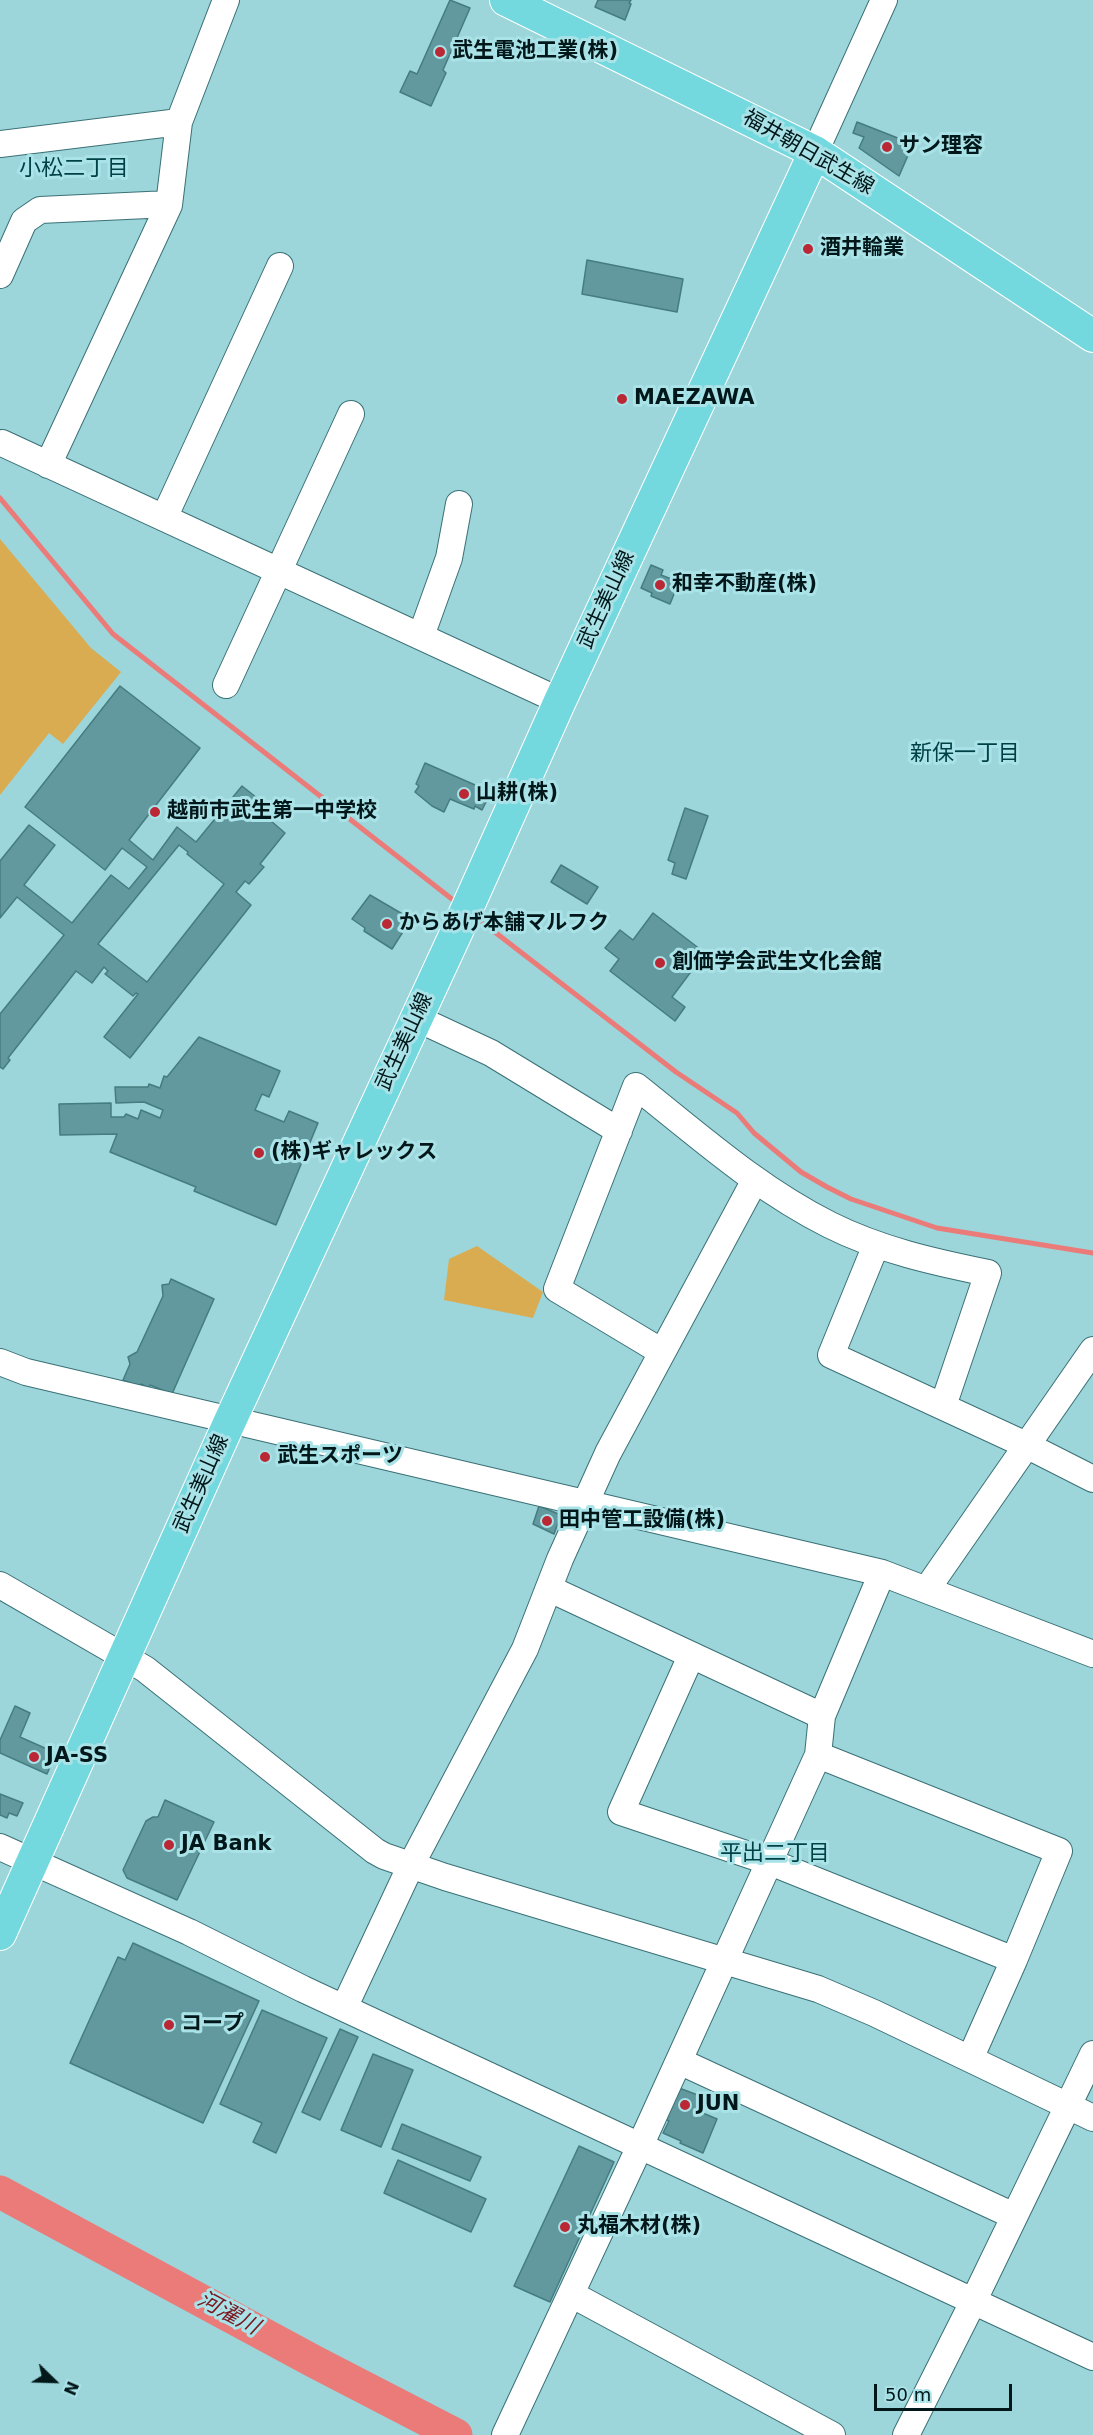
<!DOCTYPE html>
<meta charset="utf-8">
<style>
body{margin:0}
#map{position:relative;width:1093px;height:2435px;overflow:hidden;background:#9cd5da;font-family:"DejaVu Sans",sans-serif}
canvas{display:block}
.north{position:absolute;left:24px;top:2351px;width:60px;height:60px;-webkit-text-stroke:4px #a9e2e7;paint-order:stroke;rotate:113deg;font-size:16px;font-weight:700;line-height:24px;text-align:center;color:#011719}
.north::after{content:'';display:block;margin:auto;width:21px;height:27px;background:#011719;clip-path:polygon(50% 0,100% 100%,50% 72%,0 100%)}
.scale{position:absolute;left:874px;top:2384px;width:138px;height:27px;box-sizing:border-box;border:3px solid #011719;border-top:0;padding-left:8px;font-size:18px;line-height:21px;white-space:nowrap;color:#011719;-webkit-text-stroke:4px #a9e2e7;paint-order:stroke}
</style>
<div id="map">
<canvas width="1093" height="2435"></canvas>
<div class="north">N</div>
<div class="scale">50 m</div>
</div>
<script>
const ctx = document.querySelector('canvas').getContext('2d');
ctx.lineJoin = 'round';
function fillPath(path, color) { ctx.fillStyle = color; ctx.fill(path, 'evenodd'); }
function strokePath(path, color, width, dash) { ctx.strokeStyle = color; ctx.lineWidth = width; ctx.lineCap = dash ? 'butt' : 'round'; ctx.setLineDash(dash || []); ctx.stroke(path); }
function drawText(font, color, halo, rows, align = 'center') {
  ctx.font = font + ' "DejaVu Sans","Noto Sans JP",sans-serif'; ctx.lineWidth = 6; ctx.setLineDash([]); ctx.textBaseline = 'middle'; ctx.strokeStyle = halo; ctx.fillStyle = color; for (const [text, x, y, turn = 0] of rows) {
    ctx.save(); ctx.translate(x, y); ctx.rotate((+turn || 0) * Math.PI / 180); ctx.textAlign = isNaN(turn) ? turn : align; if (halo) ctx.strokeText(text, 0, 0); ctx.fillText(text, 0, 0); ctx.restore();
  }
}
const green = new Path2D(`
 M0,539L91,648L121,672L63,744L49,733L0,795Z
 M477,1246L543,1292L533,1318L444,1300L449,1259Z`);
const stream = new Path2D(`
 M0,498L113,634L457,903
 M474,916L676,1072L737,1113L754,1133L801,1172L827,1187L851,1199L937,1228L1093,1253`);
const river = new Path2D(`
 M0,2192L315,2362L456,2435`);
const building = new Path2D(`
 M450,0L470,8L443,70L446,73L431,106L400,92L410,71L417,74Z
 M598,0H631L629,3L631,4L625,20L595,7Z
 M857,122L913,144L899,176L859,148L864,137L853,133Z
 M587,260L683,279L677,312L582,294Z
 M651,565L663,570L661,575L679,582L670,604L651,596L652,593L641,588Z
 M120,686L200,748L129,840L153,860L177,827L196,842L242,786L277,814L271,821L285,833L260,864L264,867L249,884L245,881L236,892L251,905L130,1058L104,1037L138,994L136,993L133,996L105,974L108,971L104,967L92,983L76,971L8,1058L10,1060L3,1069L0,1067V1014L64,935L17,897L0,918V861L29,825L55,845L24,885L72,923L111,875L129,889L147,867L122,848L105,870L25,807ZM179,845L188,852L187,854L224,884L147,982L98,944Z
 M425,763L491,792L482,810L475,806L474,809L450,799L444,812L432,806L415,792L419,786L416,784Z
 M685,808L708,816L686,879L672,874L675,863L668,860Z
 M561,865L598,887L587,904L551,882Z
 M370,895L411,919L392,949L364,931L365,928L352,919Z
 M653,913L705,953L672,997L685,1007L675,1021L610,971L619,959L605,948L620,930L633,940Z
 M199,1037L280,1071L269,1097L262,1094L255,1110L284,1122L289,1111L318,1123L276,1225L194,1191L196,1187L110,1152L117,1134L60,1135L59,1104L111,1103V1117H124L126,1114L138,1119L141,1110L160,1118L163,1110L144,1102L116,1103L115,1087H148L149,1084L160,1088L164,1076L167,1077Z
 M171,1279L214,1299L172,1394L150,1385L149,1388L141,1384L140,1387L123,1380L130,1364L128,1357L137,1352L163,1296L162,1285L169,1284Z
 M539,1506L561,1515L554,1534L533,1524Z
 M15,1706L30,1713L20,1737L56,1753L47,1774L0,1753V1740Z
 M0,1794L23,1803L17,1816L9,1813L7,1818L0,1815Z
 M165,1800L214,1822L177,1900L127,1878L123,1870L146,1821L153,1817H158Z
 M133,1943L259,2001L203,2123L70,2063L118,1957L125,1960Z
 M262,2010L327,2038L276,2153L253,2142L262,2123L220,2104Z
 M340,2029L358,2037L320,2120L302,2112Z
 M373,2054L413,2070L381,2147L341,2130Z
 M679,2088L703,2097L698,2111L717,2119L703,2153L680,2143L681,2141L663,2133L669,2121L665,2119Z
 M402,2124L481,2157L470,2181L392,2149Z
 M579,2146L614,2162L550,2302L514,2286Z
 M398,2160L486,2199L471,2232L384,2193Z`);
const minor = new Path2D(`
 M0,144L179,122
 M815,152L884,0
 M0,275L24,221L40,210L169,204
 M2,443L560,701
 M48,465L169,205L179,122L226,0
 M164,518L280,266
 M421,636L449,558L459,504
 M226,685L351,414
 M416,1018L491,1053L619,1131
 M876,1245L831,1355L1026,1445L1093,1479
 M662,1352L557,1289L636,1086C699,1136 758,1189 830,1225C880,1250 934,1262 988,1273L943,1406
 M0,1362L26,1372L882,1573L1093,1654
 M0,1585L145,1669L375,1851L384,1856L445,1877L818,1989L874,2013L1093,2118
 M550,1589L822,1716
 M927,1589L1093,1350
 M691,1656L621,1812L770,1862L1014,1960
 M818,1755L1059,1851L1014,1960L970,2059
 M0,1847L189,1932L303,1989L1093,2357
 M344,2008L411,1865L525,1649L560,1559L608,1453L755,1180
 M679,2061L1014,2216
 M571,2294L832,2435
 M505,2435L640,2146L818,1755L822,1716L882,1573
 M906,2435L973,2302L1093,2054`);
const major = new Path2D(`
 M506,0L815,152L1093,336
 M0,1934L230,1421L457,931L560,701L815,152`);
const markers = [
 [440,52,6,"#b92834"],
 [887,147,6,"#b92834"],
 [808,249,6,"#b92834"],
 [622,399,6,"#b92834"],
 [660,585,6,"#b92834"],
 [464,794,6,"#b92834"],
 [155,812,6,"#b92834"],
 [387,924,6,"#b92834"],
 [660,963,6,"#b92834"],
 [259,1153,6,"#b92834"],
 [265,1457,6,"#b92834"],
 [547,1521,6,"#b92834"],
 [34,1757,6,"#b92834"],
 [169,1845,6,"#b92834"],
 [169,2025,6,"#b92834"],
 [685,2105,6,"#b92834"],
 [565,2227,6,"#b92834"]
];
const poiNames = [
 ["武生電池工業(株)",452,52],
 ["サン理容",899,147],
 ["酒井輪業",820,249],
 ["MAEZAWA",634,399],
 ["和幸不動産(株)",672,585],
 ["山耕(株)",476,794],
 ["越前市武生第一中学校",167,812],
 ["からあげ本舗マルフク",399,924],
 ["創価学会武生文化会館",672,963],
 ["(株)ギャレックス",271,1153],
 ["武生スポーツ",277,1457],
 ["田中管工設備(株)",559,1521],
 ["JA-SS",46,1757],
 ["JA Bank",181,1845],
 ["コープ",181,2025],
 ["JUN",697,2105],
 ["丸福木材(株)",577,2227]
];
const streetNames = [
 ["福井朝日武生線",808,153,30],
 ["武生美山線",607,600,-65],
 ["武生美山線",405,1042,-65],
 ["武生美山線",202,1484,-66]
];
const neighbourhoodNames = [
 ["小松二丁目",74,169],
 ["新保一丁目",965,754],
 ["平出二丁目",775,1854]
];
const waterNames = [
 ["河濯川",228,2314,28]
];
fillPath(green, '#daac52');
strokePath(stream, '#ea7b79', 5);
strokePath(river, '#ea7b79', 33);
fillPath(building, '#62999e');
strokePath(building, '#457c80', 1.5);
strokePath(minor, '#3a7176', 28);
strokePath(major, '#fff', 34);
strokePath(minor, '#fff', 26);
strokePath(major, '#73d9df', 32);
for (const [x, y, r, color] of markers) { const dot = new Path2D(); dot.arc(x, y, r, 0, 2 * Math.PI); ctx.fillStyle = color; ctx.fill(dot); strokePath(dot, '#a9e2e7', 2); }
drawText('bold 21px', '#011719', '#a9e2e7', poiNames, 'left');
drawText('21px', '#011719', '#a9e2e7', streetNames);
drawText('22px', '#004145', '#a9e2e7', neighbourhoodNames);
drawText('italic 22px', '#7b161f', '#a9e2e7', waterNames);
</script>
